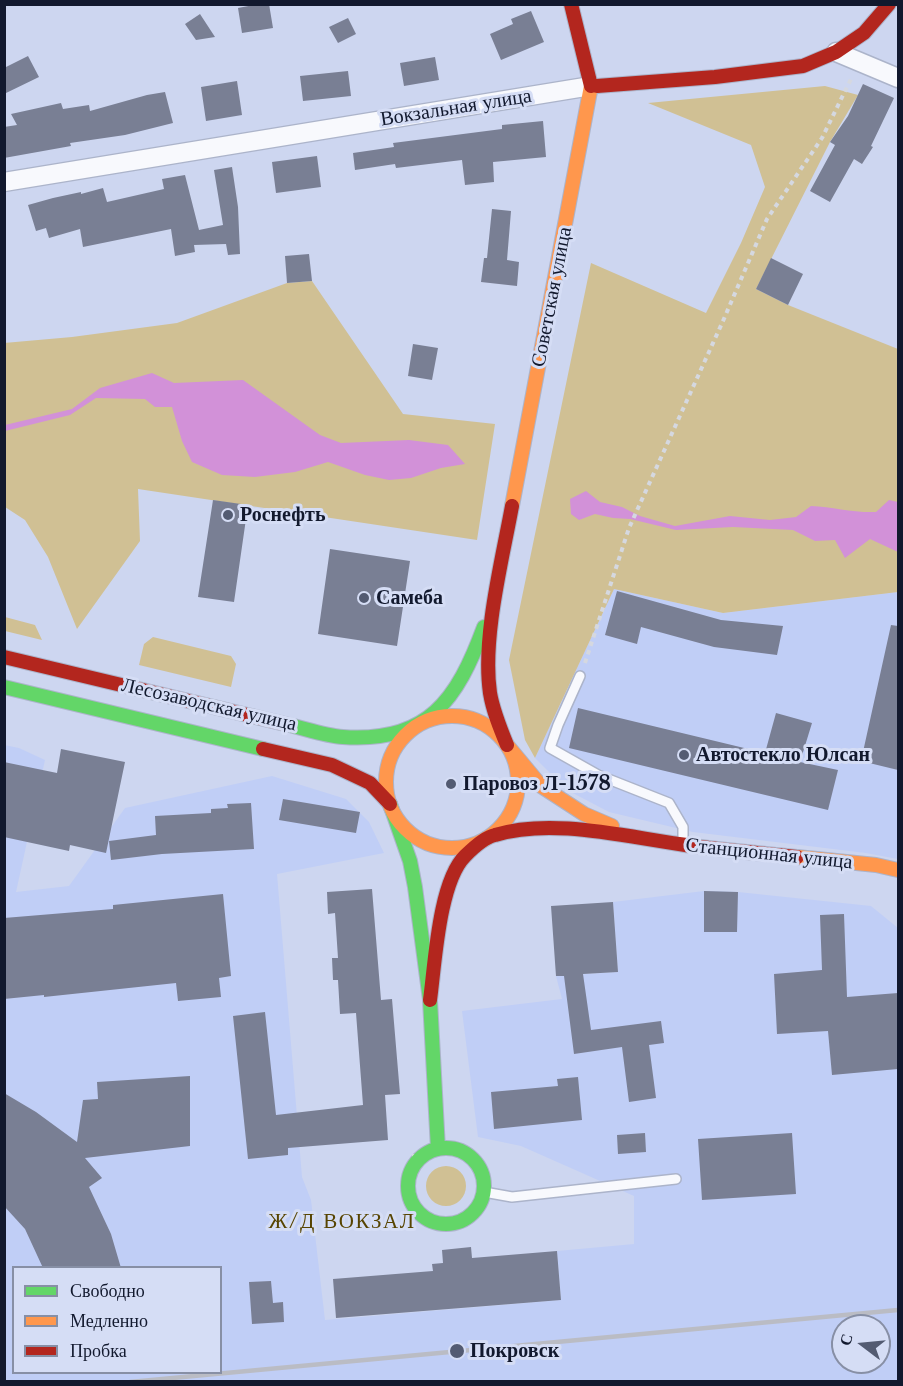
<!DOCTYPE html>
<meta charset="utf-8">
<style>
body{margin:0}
#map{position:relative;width:903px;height:1386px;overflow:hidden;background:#cdd6f0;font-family:"Libre Baskerville",serif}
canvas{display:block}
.frame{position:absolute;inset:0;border:6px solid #12192e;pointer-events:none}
.legend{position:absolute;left:12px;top:1266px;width:210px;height:108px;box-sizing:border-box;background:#d5ddf5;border:2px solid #878fa5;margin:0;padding:8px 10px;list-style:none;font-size:18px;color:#12192e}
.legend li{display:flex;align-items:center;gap:12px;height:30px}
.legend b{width:30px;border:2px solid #878fa5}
.north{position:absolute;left:831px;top:1314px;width:60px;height:60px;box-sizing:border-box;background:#d5ddf5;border:2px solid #878fa5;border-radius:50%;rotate:286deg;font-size:16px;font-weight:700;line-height:24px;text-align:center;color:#12192e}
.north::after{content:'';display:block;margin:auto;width:21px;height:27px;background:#535b72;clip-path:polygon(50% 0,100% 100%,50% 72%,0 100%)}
</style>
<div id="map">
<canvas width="903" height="1386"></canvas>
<div class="frame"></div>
<ul class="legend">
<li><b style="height:8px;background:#63d668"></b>Свободно</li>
<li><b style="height:8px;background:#ff974d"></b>Медленно</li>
<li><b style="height:8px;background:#b3261e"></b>Пробка</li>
</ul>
<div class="north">С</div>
</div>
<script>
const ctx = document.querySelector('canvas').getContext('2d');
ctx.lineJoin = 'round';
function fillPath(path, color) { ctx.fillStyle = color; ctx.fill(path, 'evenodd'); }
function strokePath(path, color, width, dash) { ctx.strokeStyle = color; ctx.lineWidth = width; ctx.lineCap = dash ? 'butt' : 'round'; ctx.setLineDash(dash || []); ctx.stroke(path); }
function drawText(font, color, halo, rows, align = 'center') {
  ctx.font = font + ' "Libre Baskerville",serif'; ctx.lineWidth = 6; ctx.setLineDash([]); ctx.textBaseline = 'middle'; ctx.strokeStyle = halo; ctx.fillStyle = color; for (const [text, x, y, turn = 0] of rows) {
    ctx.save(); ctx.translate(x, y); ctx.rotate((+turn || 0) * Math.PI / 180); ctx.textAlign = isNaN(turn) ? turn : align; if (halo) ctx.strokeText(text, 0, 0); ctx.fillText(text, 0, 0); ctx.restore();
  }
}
const built = new Path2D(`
 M614,589L723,613L898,592V859L866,853L693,832L609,812L567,790L535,758Z
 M4,745L19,748L45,760L16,892L69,886L125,808L272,776L346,799L369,822L384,853L277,874L302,1177L311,1200L325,1320L561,1300L557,1251L634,1244V1196L521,1146L478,1137L462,1011L562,999L556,976L618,972L613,902L704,891L738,892L871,906L898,928V1381H5ZM14,1268H220V1372H14ZM843,1326H879V1362H843Z`);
const green = new Path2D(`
 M825,86L858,95L830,142L756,289L788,305L898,349V592L723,613L614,589L535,758L525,740L509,660L591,263L706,313L741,243L765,187L751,145L648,103Z
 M312,281L403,414L495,424L477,540L138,489L140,541L77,629L48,557L25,520L5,507L4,343L72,337L177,323L287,283Z
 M5,617L35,625L42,640L5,631Z
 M153,637L231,656L236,664L231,687L139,665L144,644Z
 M426 1186a20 20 0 1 1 40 0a20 20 0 1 1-40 0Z`);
const water = new Path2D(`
 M152,373L174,383L243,380L320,435L341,443L409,440L448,445L465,464L441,468L411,478L389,480L365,475L328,462L295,472L255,477L222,475L192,462L182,441L172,407H155L145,399L96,398L70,415L5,431V425L72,409L100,388Z
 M586,491L600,502L622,507L640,516L675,526L730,516L770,520L796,517L811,506C833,507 854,513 876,512L889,500L898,502V552L870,539L845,558L835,540L815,541L793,530L733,527L676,530L630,519L613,518L595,514L579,520L571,514L570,499Z`);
const building = new Path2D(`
 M259,4H269L273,28L242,33L238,8Z
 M531,11L544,42L501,60L490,34L513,24L511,19Z
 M200,14L215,37L196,40L185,24Z
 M348,18L356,34L338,43L329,27Z
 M28,56L39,77L4,94V68Z
 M435,57L439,80L404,86L400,63Z
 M348,71L351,96L303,101L300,76Z
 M237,81L242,115L206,121L201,87Z
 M863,84L894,98L871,146L873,147L862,164L854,159L830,202L810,191L835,145L830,142L848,116Z
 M165,92L173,123L125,135L70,143L71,146L4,158V127L17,125L11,114L61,103L63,109L89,105L90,111L147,95Z
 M543,121L546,157L493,162L494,182L465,185L462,160L396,168L395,164L355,170L353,153L394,147L393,143L502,129V125Z
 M317,156L321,187L276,193L272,162Z
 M232,167L238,207L240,254L228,255L226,244L194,245L195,252L175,256L171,229L83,247L80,229L49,238L46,228L36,231L28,205L53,198L81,192V194L103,188L107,202L164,189L162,179L185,175L199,230L223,225L214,170Z
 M492,209L511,211L507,260L519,262L517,286L481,282L484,258H487Z
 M309,254L312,281L287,283L285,256Z
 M771,258L803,274L788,305L756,289Z
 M413,344L438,348L432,380L408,376Z
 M213,500L248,505L234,602L198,597Z
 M330,549L410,561L397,646L318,634Z
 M617,591L721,620L783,626L777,655L714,647L641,627L637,644L605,635Z
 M891,625L898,626V770L861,761Z
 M578,708L765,753L776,713L812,723L800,762L838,770L828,810L569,748Z
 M61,749L125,762L106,853L70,845L69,851L4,837V762L57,773Z
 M283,799L360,812L356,833L279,820Z
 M251,803L254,849L162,854L111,860L109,841L156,835L155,816L211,813V809L228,808L227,804Z
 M372,889L381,1000L392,999L400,1094L385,1095L388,1140L288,1148V1155L248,1159L233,1016L265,1012L276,1115L363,1105L356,1013L340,1014L338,980H333L332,958H338L335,913L328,914L327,892Z
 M704,891L738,892L737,932H704Z
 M223,894L231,976L219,978L221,997L178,1001L176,983L44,997V995L4,999V918L113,909V905Z
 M613,902L618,972L583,974L591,1030L661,1021L664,1043L649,1045L656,1098L629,1102L622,1047L574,1054L564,976H556L551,906Z
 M844,914L847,997L898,993V1069L832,1075L828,1031L777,1034L774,974L822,970L820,915Z
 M190,1076V1146L85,1158L102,1178L89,1187L111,1234L121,1268H43L25,1229L4,1206V1093L36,1112L77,1142L83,1100L98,1099L97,1082Z
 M578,1077L582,1120L494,1129L491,1092L558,1086L557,1079Z
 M645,1133L646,1152L618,1154L617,1135Z
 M792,1133L796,1194L702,1200L698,1139Z
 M471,1247L472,1258L557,1251L561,1300L336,1318L333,1279L433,1271L432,1264L443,1263L442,1250Z
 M271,1281L273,1303L283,1302L284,1322L252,1324L249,1282Z`);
const path = new Path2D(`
 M585,663L629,528L723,321L767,219L822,138L851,79
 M414,1166V1154`);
const lane = new Path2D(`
 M580,676L558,725L550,748L598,775L669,803L683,827V843
 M484,1192L512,1197L676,1179`);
const street = new Path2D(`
 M836,52L898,78
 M4,182L591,86`);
const fast = new Path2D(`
 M4,687L263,749
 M285,724C304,728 324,736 343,737C428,743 457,700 484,627
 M390,804L410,861L415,887L430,1000L438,1149
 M408 1186a38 38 0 1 1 76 0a38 38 0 1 1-76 0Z`);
const slow = new Path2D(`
 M512,506L591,86H597
 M386 782a66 66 0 1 1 132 0a66 66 0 1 1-132 0Z
 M507,745L541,786L584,814L612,826
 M797,857L876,865L898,870`);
const jam = new Path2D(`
 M571,4L591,86
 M597,86L715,77L803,66L836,52L864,33L889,4
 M4,657L285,724
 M507,745C500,728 493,711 490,693C482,638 502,561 512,506
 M263,749L332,765L370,783L390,804
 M430,1000C435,963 439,882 465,856C472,849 485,837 495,835C551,818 622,836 679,844C718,850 758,853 797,857`);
const rail = new Path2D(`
 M130,1382L898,1310`);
const markers = [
 [228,515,6,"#535b72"],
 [364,598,6,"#535b72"],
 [684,755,6,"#535b72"],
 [451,784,6,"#535b72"],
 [457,1351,8,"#535b72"]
];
const streetNames = [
 ["Вокзальная улица",456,108,-9],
 ["Советская улица",552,297,-79],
 ["Лесозаводская улица",209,705,13],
 ["Станционная улица",769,854,6]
];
const poiNames = [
 ["Роснефть",240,515],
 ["Самеба",376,598],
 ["Автостекло Юлсан",696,755],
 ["Паровоз Л-1578",463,784],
 ["Покровск",470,1351]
];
const neighbourhoodNames = [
 ["Ж/Д ВОКЗАЛ",342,1222]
];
fillPath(built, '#c0cef6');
fillPath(green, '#d0c094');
fillPath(water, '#d291d8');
fillPath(building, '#797f94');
strokePath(lane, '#acb4ca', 12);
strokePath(street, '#acb4ca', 21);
strokePath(fast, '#acb4ca', 16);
strokePath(slow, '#acb4ca', 16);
strokePath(jam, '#acb4ca', 16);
strokePath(path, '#d5d8e0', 4, [4.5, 4.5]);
strokePath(lane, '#f8f9fd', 9);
strokePath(street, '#f8f9fd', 18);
strokePath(fast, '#63d668', 14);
strokePath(slow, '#ff974d', 14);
strokePath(jam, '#b3261e', 14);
strokePath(rail, '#babcc4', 4.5);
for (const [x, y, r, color] of markers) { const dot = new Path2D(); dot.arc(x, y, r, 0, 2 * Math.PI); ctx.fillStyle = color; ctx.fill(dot); strokePath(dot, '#d5ddf5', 2); }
drawText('20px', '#12192e', '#d5ddf5', streetNames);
drawText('bold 20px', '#12192e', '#d5ddf5', poiNames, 'left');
ctx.letterSpacing = '1.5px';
drawText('21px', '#574401', '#d5ddf5', neighbourhoodNames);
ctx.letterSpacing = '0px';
</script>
